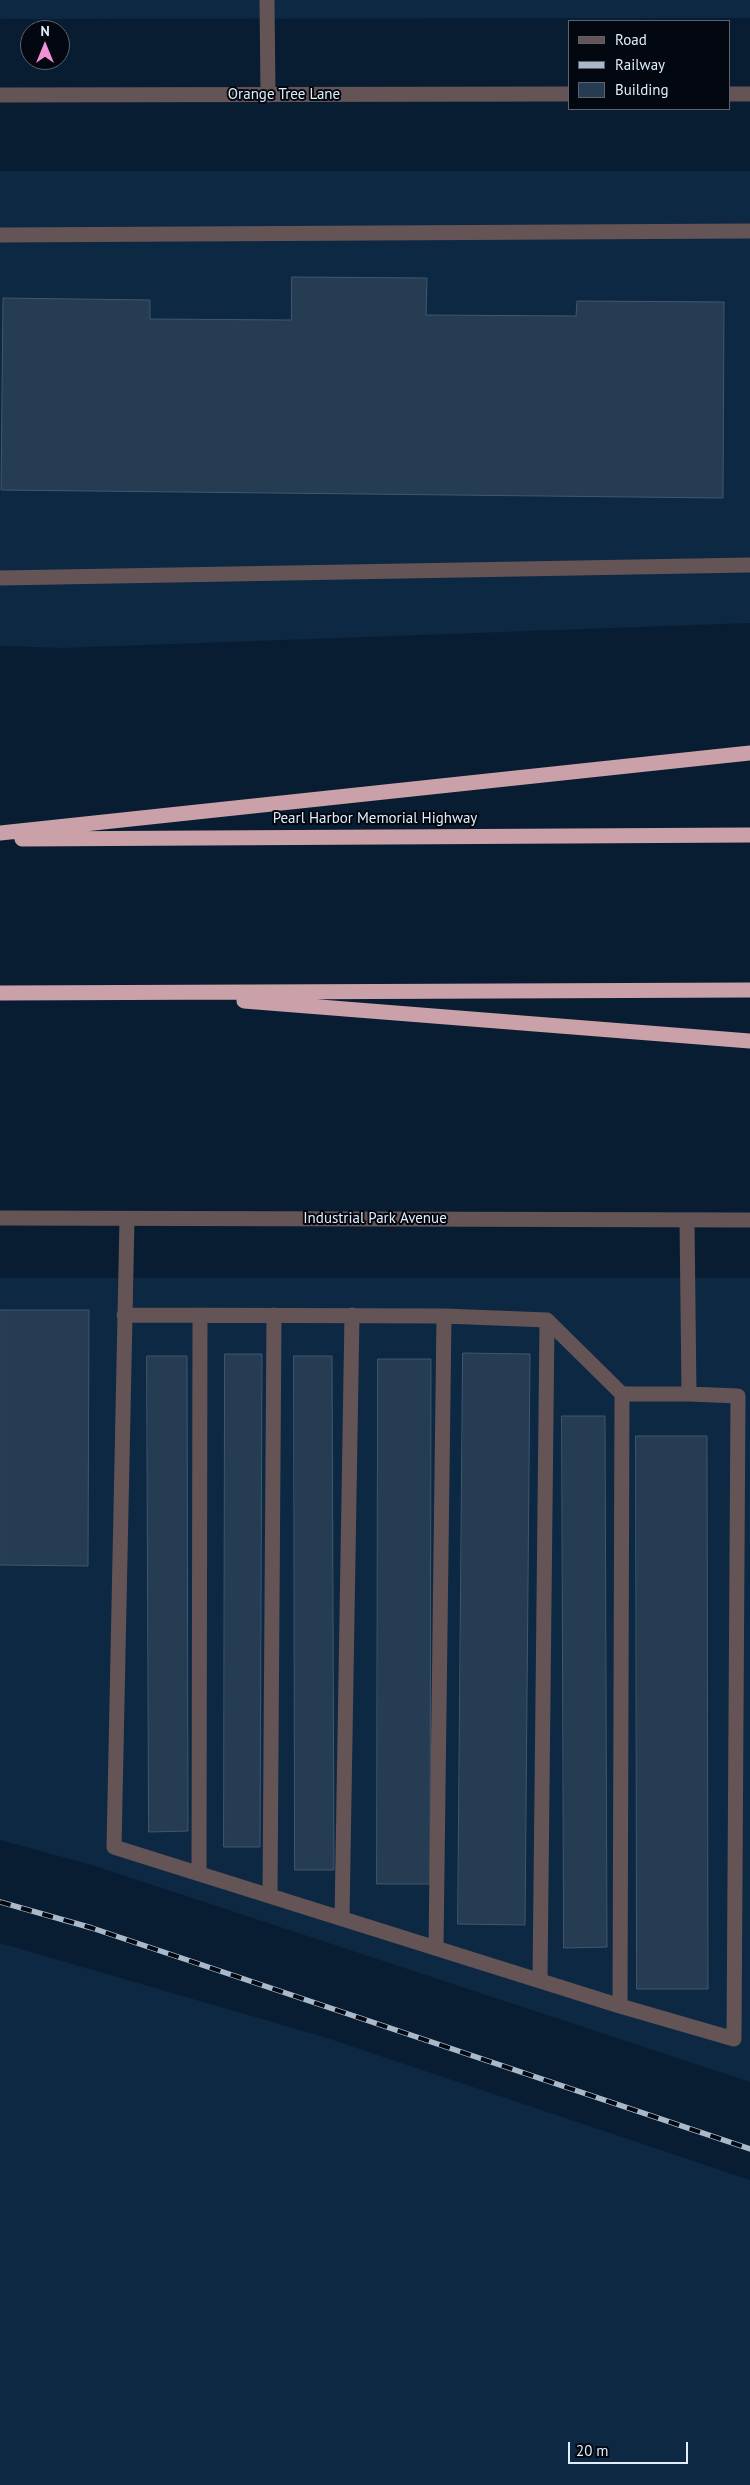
<!DOCTYPE html>
<style>
body{margin:0}
#map{position:relative;width:750px;height:2485px;overflow:hidden;background:#081d32;font-family:"PT Sans",sans-serif}
canvas{display:block}
.legend{position:absolute;left:568px;top:20px;width:162px;height:90px;box-sizing:border-box;background:#020710;border:1px solid #5b636e;margin:0;padding:6px 9px;list-style:none;font-size:15px;color:#e0eefc}
.legend li{display:flex;align-items:center;gap:10px;height:25px}
.legend b{width:25px;border:1px solid #5b636e}
.north{position:absolute;left:20px;top:20px;width:50px;height:50px;box-sizing:border-box;background:#020710;border:1px solid #5b636e;border-radius:50%;rotate:0deg;font-size:14px;font-weight:700;line-height:20px;text-align:center;color:#e0eefc}
.north::after{content:'';display:block;margin:auto;width:18px;height:22px;background:#f291d6;clip-path:polygon(50% 0,100% 100%,50% 72%,0 100%)}
.scale{position:absolute;left:568px;top:2442px;width:120px;height:22px;box-sizing:border-box;border:2px solid #e0eefc;border-top:0;padding-left:6px;font-size:15px;line-height:18px;white-space:nowrap;color:#e0eefc;-webkit-text-stroke:4px #020710;paint-order:stroke}
</style>
<div id="map">
<canvas width="750" height="2485"></canvas>
<ul class="legend">
<li><b style="height:6px;background:#645456"></b>Road</li>
<li><b style="height:6px;background:#aab9c9"></b>Railway</li>
<li><b style="height:14px;background:#263c53"></b>Building</li>
</ul>
<div class="north">N</div>
<div class="scale">20 m</div>
</div>
<script>
const ctx = document.querySelector('canvas').getContext('2d');
ctx.lineJoin = 'round';
function fillPath(path, color) { ctx.fillStyle = color; ctx.fill(path, 'evenodd'); }
function strokePath(path, color, width, dash) { ctx.strokeStyle = color; ctx.lineWidth = width; ctx.lineCap = dash ? 'butt' : 'round'; ctx.setLineDash(dash || []); ctx.stroke(path); }
function drawText(font, color, halo, rows, align = 'center') {
  ctx.font = font + ' "PT Sans",sans-serif'; ctx.lineWidth = 4; ctx.setLineDash([]); ctx.textBaseline = 'middle'; ctx.strokeStyle = halo; ctx.fillStyle = color; for (const [text, x, y, turn = 0] of rows) {
    ctx.save(); ctx.translate(x, y); ctx.rotate((+turn || 0) * Math.PI / 180); ctx.textAlign = isNaN(turn) ? turn : align; if (halo) ctx.strokeText(text, 0, 0); ctx.fillText(text, 0, 0); ctx.restore();
  }
}
const built = new Path2D(`
 M0,0H750V18L0,19Z
 M0,171H750V623L64,648L0,646Z
 M0,1278H750V2082L92,1865L0,1840Z
 M0,1943L324,2037L750,2180V2485H0Z`);
const building = new Path2D(`
 M292,277L427,278L426,315L576,316L577,301L724,302L723,498L1,490L3,298L150,300V319L291,320Z
 M0,1310H89L88,1566L0,1565Z
 M463,1353L530,1354L525,1925L458,1924Z
 M225,1354H262L260,1847H224Z
 M147,1356H187L188,1831L149,1832Z
 M294,1356H332L334,1870H295Z
 M378,1359H431L430,1884H377Z
 M562,1416H605L607,1947L564,1948Z
 M636,1436H707L708,1989H637Z`);
const lane = new Path2D(`
 M267,0L268,95
 M0,235L750,231
 M0,578L750,565
 M127,1219L114,1847L620,2006L734,2039L738,1396L689,1394L687,1220
 M124,1315L444,1316L547,1320L622,1394H689
 M199,1873L200,1315
 M270,1895L274,1315
 M342,1918L352,1315
 M436,1947L444,1316
 M540,1979L547,1320
 M620,2006L622,1394`);
const street = new Path2D(`
 M729,94H750
 M0,95L569,94
 M0,1218L750,1220`);
const highway = new Path2D(`
 M0,833L750,753
 M22,839L750,835
 M0,993L750,990
 M244,1001L750,1041`);
const rail = new Path2D(`
 M0,1902L92,1928L750,2149`);
const streetNames = [
 ["Orange Tree Lane",284,95],
 ["Pearl Harbor Memorial Highway",375,819],
 ["Industrial Park Avenue",375,1219]
];
fillPath(built, '#0d2842');
fillPath(building, '#263c53');
strokePath(building, '#40576f', 1);
strokePath(lane, '#645456', 15);
strokePath(street, '#645456', 15);
strokePath(highway, '#caa1a8', 15);
strokePath(rail, '#aab9c9', 5.5);
strokePath(rail, '#020710', 4, [11]);
drawText('15px', '#e0eefc', '#020710', streetNames);
</script>
